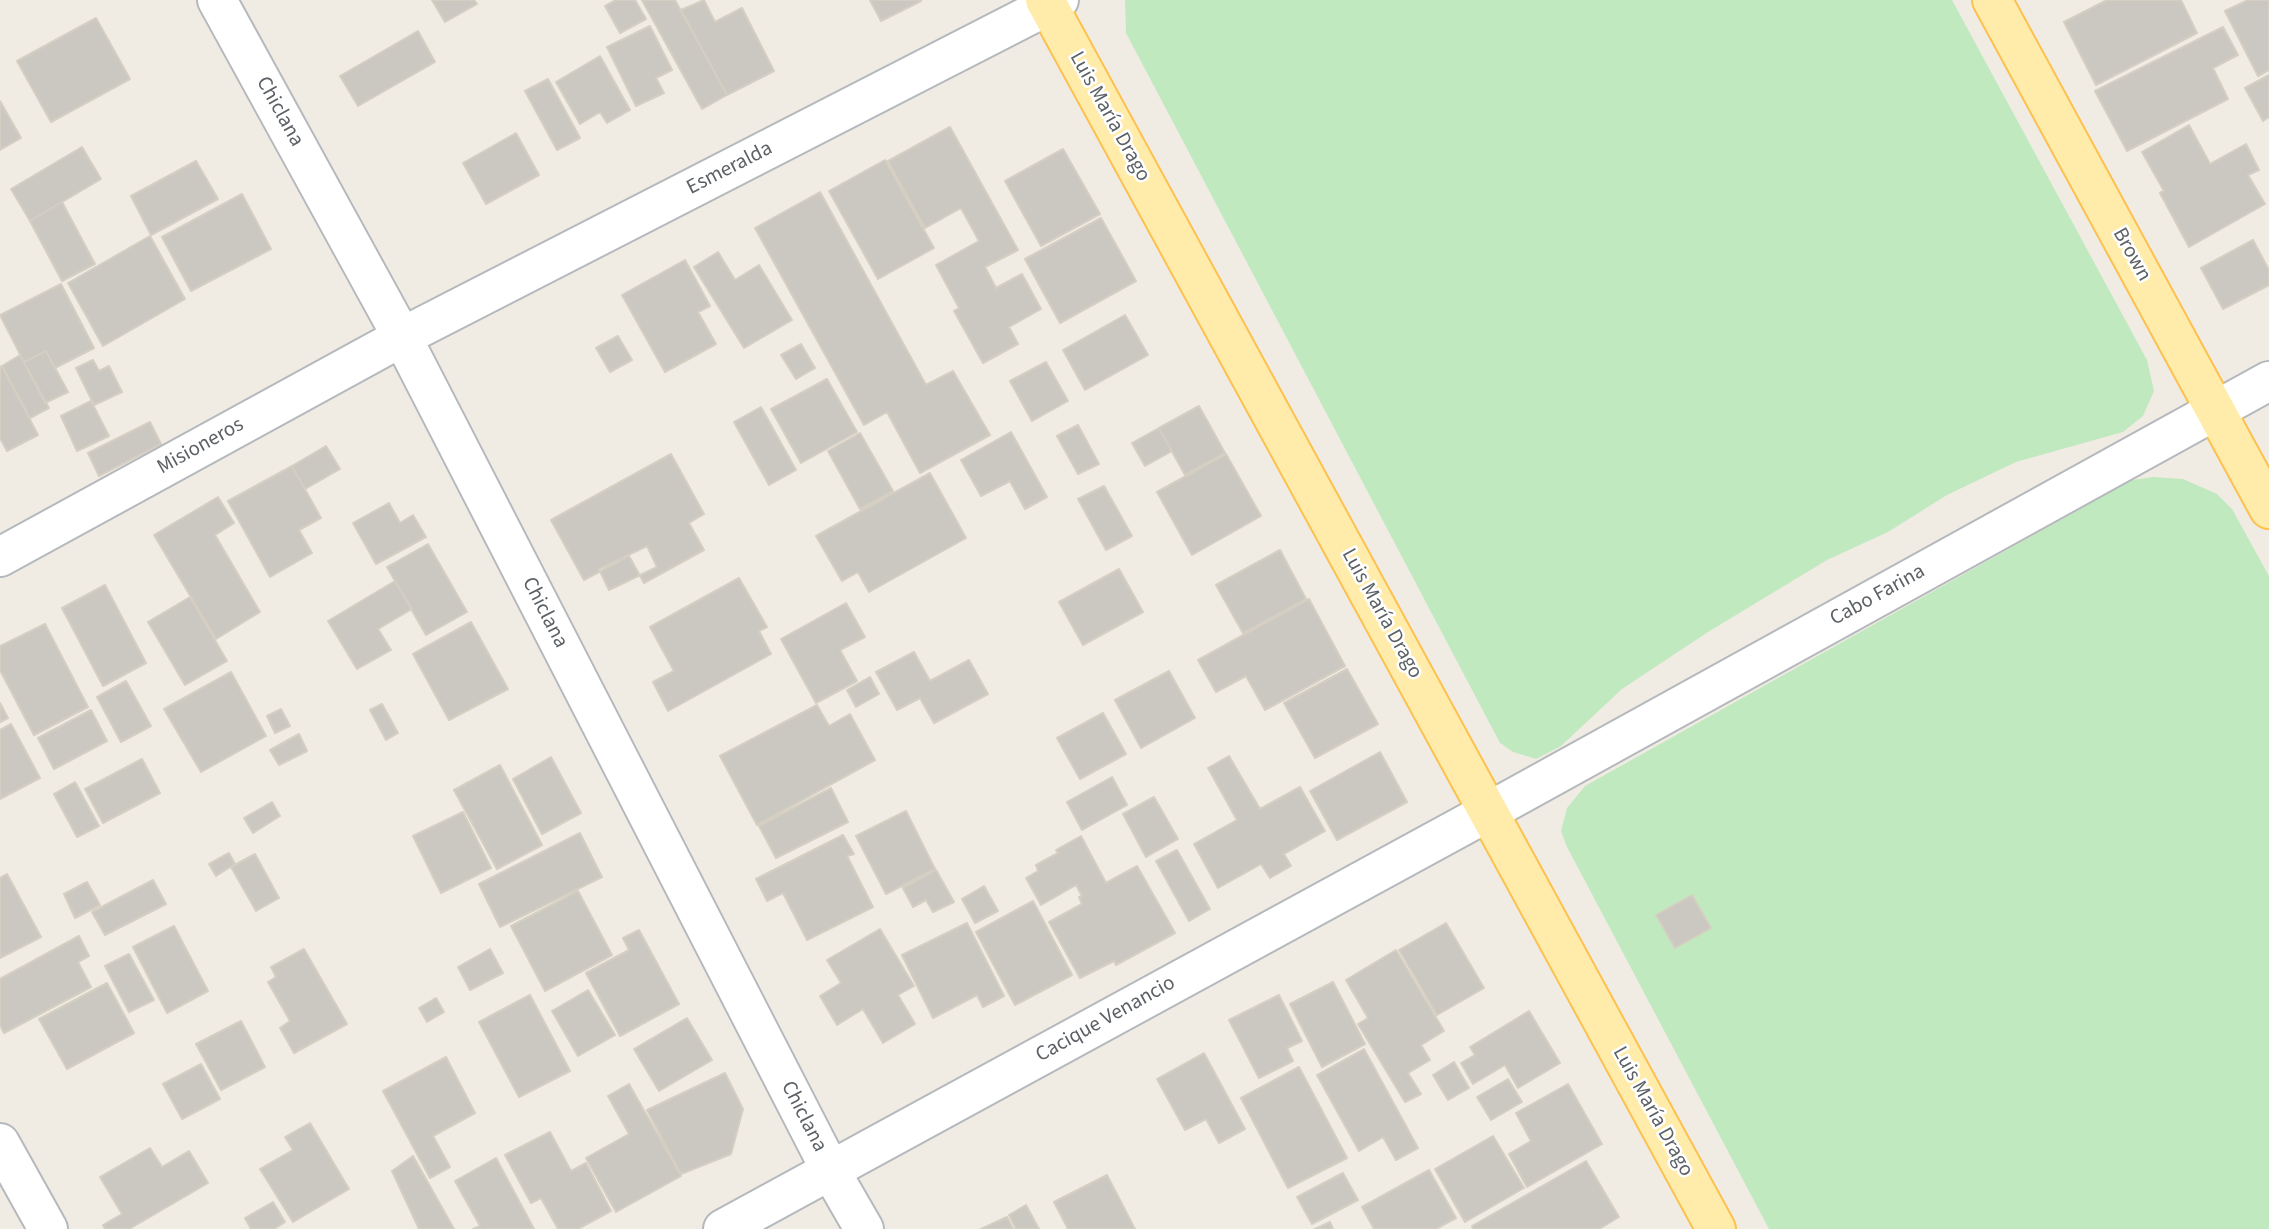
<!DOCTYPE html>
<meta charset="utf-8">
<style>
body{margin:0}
canvas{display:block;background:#f0ece4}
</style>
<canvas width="2269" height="1229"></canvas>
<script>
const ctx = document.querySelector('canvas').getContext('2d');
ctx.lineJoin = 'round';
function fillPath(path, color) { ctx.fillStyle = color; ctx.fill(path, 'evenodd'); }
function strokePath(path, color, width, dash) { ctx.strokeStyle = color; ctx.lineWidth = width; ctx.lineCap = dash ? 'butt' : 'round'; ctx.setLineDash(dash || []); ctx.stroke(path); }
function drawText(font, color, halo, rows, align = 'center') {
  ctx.font = font + ' "Source Sans 3",sans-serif'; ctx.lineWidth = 5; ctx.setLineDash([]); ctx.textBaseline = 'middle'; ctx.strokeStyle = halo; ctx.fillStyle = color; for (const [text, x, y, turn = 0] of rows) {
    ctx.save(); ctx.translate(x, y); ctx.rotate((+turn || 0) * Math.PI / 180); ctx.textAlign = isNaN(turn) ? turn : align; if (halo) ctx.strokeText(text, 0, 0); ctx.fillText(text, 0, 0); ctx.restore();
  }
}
const green = new Path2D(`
 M1125,0H1952L2147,360L2154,391L2143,416L2123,432L2016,462L1947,495L1888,532L1827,560L1708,632L1622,689L1561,746L1536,759L1513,752L1500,743L1126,33Z
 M2153,477L2183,479L2217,494L2232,509L2269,576V1229H1769L1567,847L1561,831L1567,808L1585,786L2132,480Z`);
const building = new Path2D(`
 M432,0H474L477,4L445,22Z
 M616,0H635L646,19L620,33L605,6Z
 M642,0H675L727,95L702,109Z
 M704,0L715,22L742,8L774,71L727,95L681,10Z
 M870,0H920L921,1L881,21Z
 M2107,0H2181L2197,33L2096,85L2064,22Z
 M2248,0H2269V70L2258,76L2225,11Z
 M96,18L130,79L51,122L17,61Z
 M650,26L672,70L656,78L664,93L636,106L607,47Z
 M2223,27L2238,55L2213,68L2228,99L2127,151L2095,91Z
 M418,31L435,62L358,106L340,76Z
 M600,56L630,110L607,123L600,112L580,124L556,82Z
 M2269,75V117L2263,121L2245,88Z
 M548,79L580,138L557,150L525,91Z
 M0,101L21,138L0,150Z
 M2189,125L2210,164L2246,144L2259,170L2248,175L2265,204L2189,247L2160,193L2164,191L2142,152Z
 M950,127L1018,250L985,267L996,288L1022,274L1041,309L1009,327L1018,344L983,363L954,311L959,308L936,265L979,241L961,208L925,228L888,161Z
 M516,133L539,175L486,204L463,163Z
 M82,147L101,179L30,221L11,189Z
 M1063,149L1100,214L1041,246L1005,181Z
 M885,160L934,248L878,279L829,191Z
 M196,161L218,199L151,235L131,196Z
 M820,192L926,385L953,371L990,435L920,473L887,412L864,425L755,228Z
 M242,194L271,249L191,291L162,237Z
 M62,202L95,264L62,281L30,221Z
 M1101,218L1136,281L1060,323L1025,259Z
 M150,236L185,299L103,346L68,283Z
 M2253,240L2269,270V285L2223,309L2201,268Z
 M718,252L735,280L759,265L792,320L744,348L694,267Z
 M685,260L710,306L698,312L716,344L665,372L622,295Z
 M61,284L94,348L55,368L46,351L24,362L0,315Z
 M1125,315L1148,355L1085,390L1063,350Z
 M618,336L632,360L610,372L596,348Z
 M801,344L815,368L796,379L781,355Z
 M46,351L68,392L45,403L24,362Z
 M20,355L49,408L30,418L2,366Z
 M93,360L99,371L109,366L122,392L94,405L76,368Z
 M1046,362L1068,401L1032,421L1010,381Z
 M2,366L38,435L7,451L0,438V367Z
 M827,379L857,432L801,463L771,409Z
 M91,401L109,436L77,451L61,416Z
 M1199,406L1225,453L1185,475L1159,428Z
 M761,407L796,470L769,485L734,422Z
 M150,422L161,444L99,476L88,453Z
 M1078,425L1099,464L1078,474L1057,436Z
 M1159,428L1172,451L1145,466L1132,443Z
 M1011,432L1047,497L1025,509L1010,481L981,496L961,460Z
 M860,433L893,491L860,509L828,451Z
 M326,446L340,469L305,489L292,466Z
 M671,454L704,514L689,523L704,550L644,583L629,556L584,580L551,520Z
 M1226,454L1261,516L1192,555L1157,492Z
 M292,466L321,518L299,530L312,553L270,577L228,501Z
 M930,473L966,538L869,592L858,572L842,581L816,536Z
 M1104,486L1132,536L1106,550L1078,499Z
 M218,497L234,523L215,535L260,612L216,639L154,535Z
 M389,503L400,523L413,515L426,537L376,564L353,523Z
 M428,544L467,612L426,635L387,567Z
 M647,546L657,567L609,590L599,569Z
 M1280,550L1306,599L1243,633L1216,585Z
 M1119,569L1143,612L1083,645L1059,602Z
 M739,578L767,627L759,631L771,654L668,711L653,682L674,671L650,627Z
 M395,581L412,609L378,629L391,650L357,669L328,621Z
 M105,585L146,663L103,686L62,608Z
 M190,597L227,661L185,685L148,622Z
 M1309,599L1345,666L1265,710L1246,676L1216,692L1198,660Z
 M846,603L865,637L840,650L857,681L816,703L781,639Z
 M471,622L508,689L449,720L413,654Z
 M45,624L88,707L34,735L0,670V646Z
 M914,652L930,681L969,660L988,694L934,723L920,698L897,710L876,672Z
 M1347,669L1378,724L1315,758L1284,703Z
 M1169,671L1195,718L1141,748L1115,700Z
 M231,672L266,736L201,772L164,709Z
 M870,677L879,694L856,707L847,690Z
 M126,681L151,726L121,742L97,697Z
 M0,703L8,718L0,722Z
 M382,704L398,733L386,740L370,710Z
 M817,705L829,726L850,714L875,760L757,825L720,756Z
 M281,709L290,726L275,733L267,716Z
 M91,710L107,741L54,769L38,738Z
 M1103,713L1126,754L1080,779L1057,738Z
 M11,724L40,778L0,799V730Z
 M299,734L307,751L279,765L270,750Z
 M1380,752L1407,802L1337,840L1310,791Z
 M1229,756L1260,809L1300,787L1325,831L1284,854L1291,866L1270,878L1261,864L1218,888L1194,844L1237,820L1208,768Z
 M551,757L581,813L542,834L513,779Z
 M142,759L160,793L103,823L85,789Z
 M500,765L542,845L497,869L454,790Z
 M1112,777L1127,805L1082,830L1067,802Z
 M75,782L99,826L77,837L54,794Z
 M831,788L848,822L776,858L759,826Z
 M1154,797L1178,839L1146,857L1123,814Z
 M272,802L280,816L253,833L244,818Z
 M906,811L935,869L886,894L856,836Z
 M463,812L491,868L441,893L413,836Z
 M580,833L602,877L500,927L479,884Z
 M843,835L854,854L847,856L873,907L807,940L783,893L767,901L756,879Z
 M1081,836L1106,883L1137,866L1175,933L1116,965L1114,961L1080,978L1049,922L1082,904L1079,897L1082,896L1076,885L1041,905L1026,878L1038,871L1036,865L1058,853L1056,850Z
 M1177,850L1210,909L1189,921L1156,861Z
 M229,853L235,864L216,876L209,864Z
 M255,854L279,898L256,911L231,867Z
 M936,870L954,902L933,912L926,900L913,907L903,888Z
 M7,874L41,937L0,958V878Z
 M153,880L166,904L105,935L92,912Z
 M87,882L100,905L75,918L64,894Z
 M984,886L998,911L975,923L962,899Z
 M578,891L612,955L545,991L511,926Z
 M1692,895L1711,928L1675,948L1656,915Z
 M1033,901L1072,975L1015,1005L976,932Z
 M967,923L1004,996L983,1007L977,995L933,1018L902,955Z
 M1446,923L1484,988L1437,1015L1399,950Z
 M174,926L208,991L167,1013L133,947Z
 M880,929L914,986L898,995L915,1024L883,1043L863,1009L837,1025L820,996L841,983L827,960Z
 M639,930L679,1004L620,1036L586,973L629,950L623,938Z
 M79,936L89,956L78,962L91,987L4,1033L0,1025V979Z
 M304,949L347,1024L294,1053L280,1028L290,1021L268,982L276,977L271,967Z
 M490,949L503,973L470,990L458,967Z
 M1396,950L1444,1031L1421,1045L1430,1060L1408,1073L1421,1094L1405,1102L1358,1024L1368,1018L1346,980Z
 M129,954L154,1000L129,1012L105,966Z
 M1333,982L1365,1044L1322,1067L1290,1004Z
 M107,983L134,1033L67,1069L39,1019Z
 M588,990L615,1035L578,1056L552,1011Z
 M530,995L570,1071L519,1097L479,1022Z
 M1279,995L1302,1041L1287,1048L1293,1061L1259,1078L1229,1020Z
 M436,998L444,1012L427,1022L419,1008Z
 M1529,1011L1560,1063L1518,1088L1505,1065L1473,1084L1461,1063L1475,1055L1470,1047Z
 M687,1018L712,1060L659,1091L634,1049Z
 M241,1021L265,1067L221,1090L196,1044Z
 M1364,1049L1418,1148L1396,1160L1383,1137L1359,1151L1317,1075Z
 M1204,1053L1245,1129L1219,1143L1206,1119L1185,1130L1157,1079Z
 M446,1057L475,1113L433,1136L450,1167L430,1178L383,1091Z
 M1454,1062L1469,1088L1448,1100L1433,1075Z
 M201,1064L220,1099L182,1119L163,1084Z
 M1299,1067L1347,1158L1288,1188L1241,1098Z
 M725,1073L743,1109L731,1154L681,1174L647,1110Z
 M1508,1079L1522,1102L1491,1120L1477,1097Z
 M629,1084L681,1176L616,1212L586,1158L629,1134L608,1096Z
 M1568,1084L1602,1144L1527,1187L1509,1154L1531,1141L1516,1113Z
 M310,1123L349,1189L293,1222L260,1169L293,1150L285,1137Z
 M550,1132L571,1171L586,1163L611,1211L578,1229H558L541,1198L531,1203L505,1155Z
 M1493,1136L1524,1188L1465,1222L1435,1169Z
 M150,1148L162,1167L189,1151L208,1183L129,1229H105L103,1225L122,1214L100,1177Z
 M413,1156L454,1229H419L392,1171Z
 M496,1158L534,1229H473L480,1226L455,1181Z
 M1586,1161L1619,1217L1599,1229H1473L1472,1226Z
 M1429,1170L1456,1218L1436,1229H1374L1362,1207Z
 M1343,1173L1358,1200L1312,1224L1297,1197Z
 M1107,1175L1135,1229H1068L1054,1202Z
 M273,1202L285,1222L274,1229H251L245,1218Z
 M1026,1205L1039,1229H1016L1009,1215Z
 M1007,1217L1013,1229H981Z
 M1330,1222L1333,1229H1315Z`);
const minor = new Path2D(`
 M217,0L402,337L834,1177L864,1229
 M0,557L402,337L1059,0
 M0,1143L48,1229
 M723,1229L1488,812L2269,381`);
const major = new Path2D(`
 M1045,0L1716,1229
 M1992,0L2269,509`);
const streetNames = [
 ["Chiclana",279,112,61],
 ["Luis María Drago",1109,117,61],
 ["Esmeralda",730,169,-27],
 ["Brown",2131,255,61],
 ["Misioneros",201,447,-29],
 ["Cabo Farina",1878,596,-29],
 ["Chiclana",544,613,63],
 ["Luis María Drago",1381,614,61],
 ["Cacique Venancio",1106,1020,-29],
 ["Luis María Drago",1652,1112,61],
 ["Chiclana",803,1117,63]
];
fillPath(green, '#c1e9bf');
fillPath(building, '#cbc7c1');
strokePath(building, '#d5cec2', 2);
strokePath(minor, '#b5b8bc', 42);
strokePath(major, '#fcc151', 42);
strokePath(minor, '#fff', 38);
strokePath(major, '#ffecaa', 38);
drawText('21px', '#5c6166', '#fff', streetNames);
</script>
